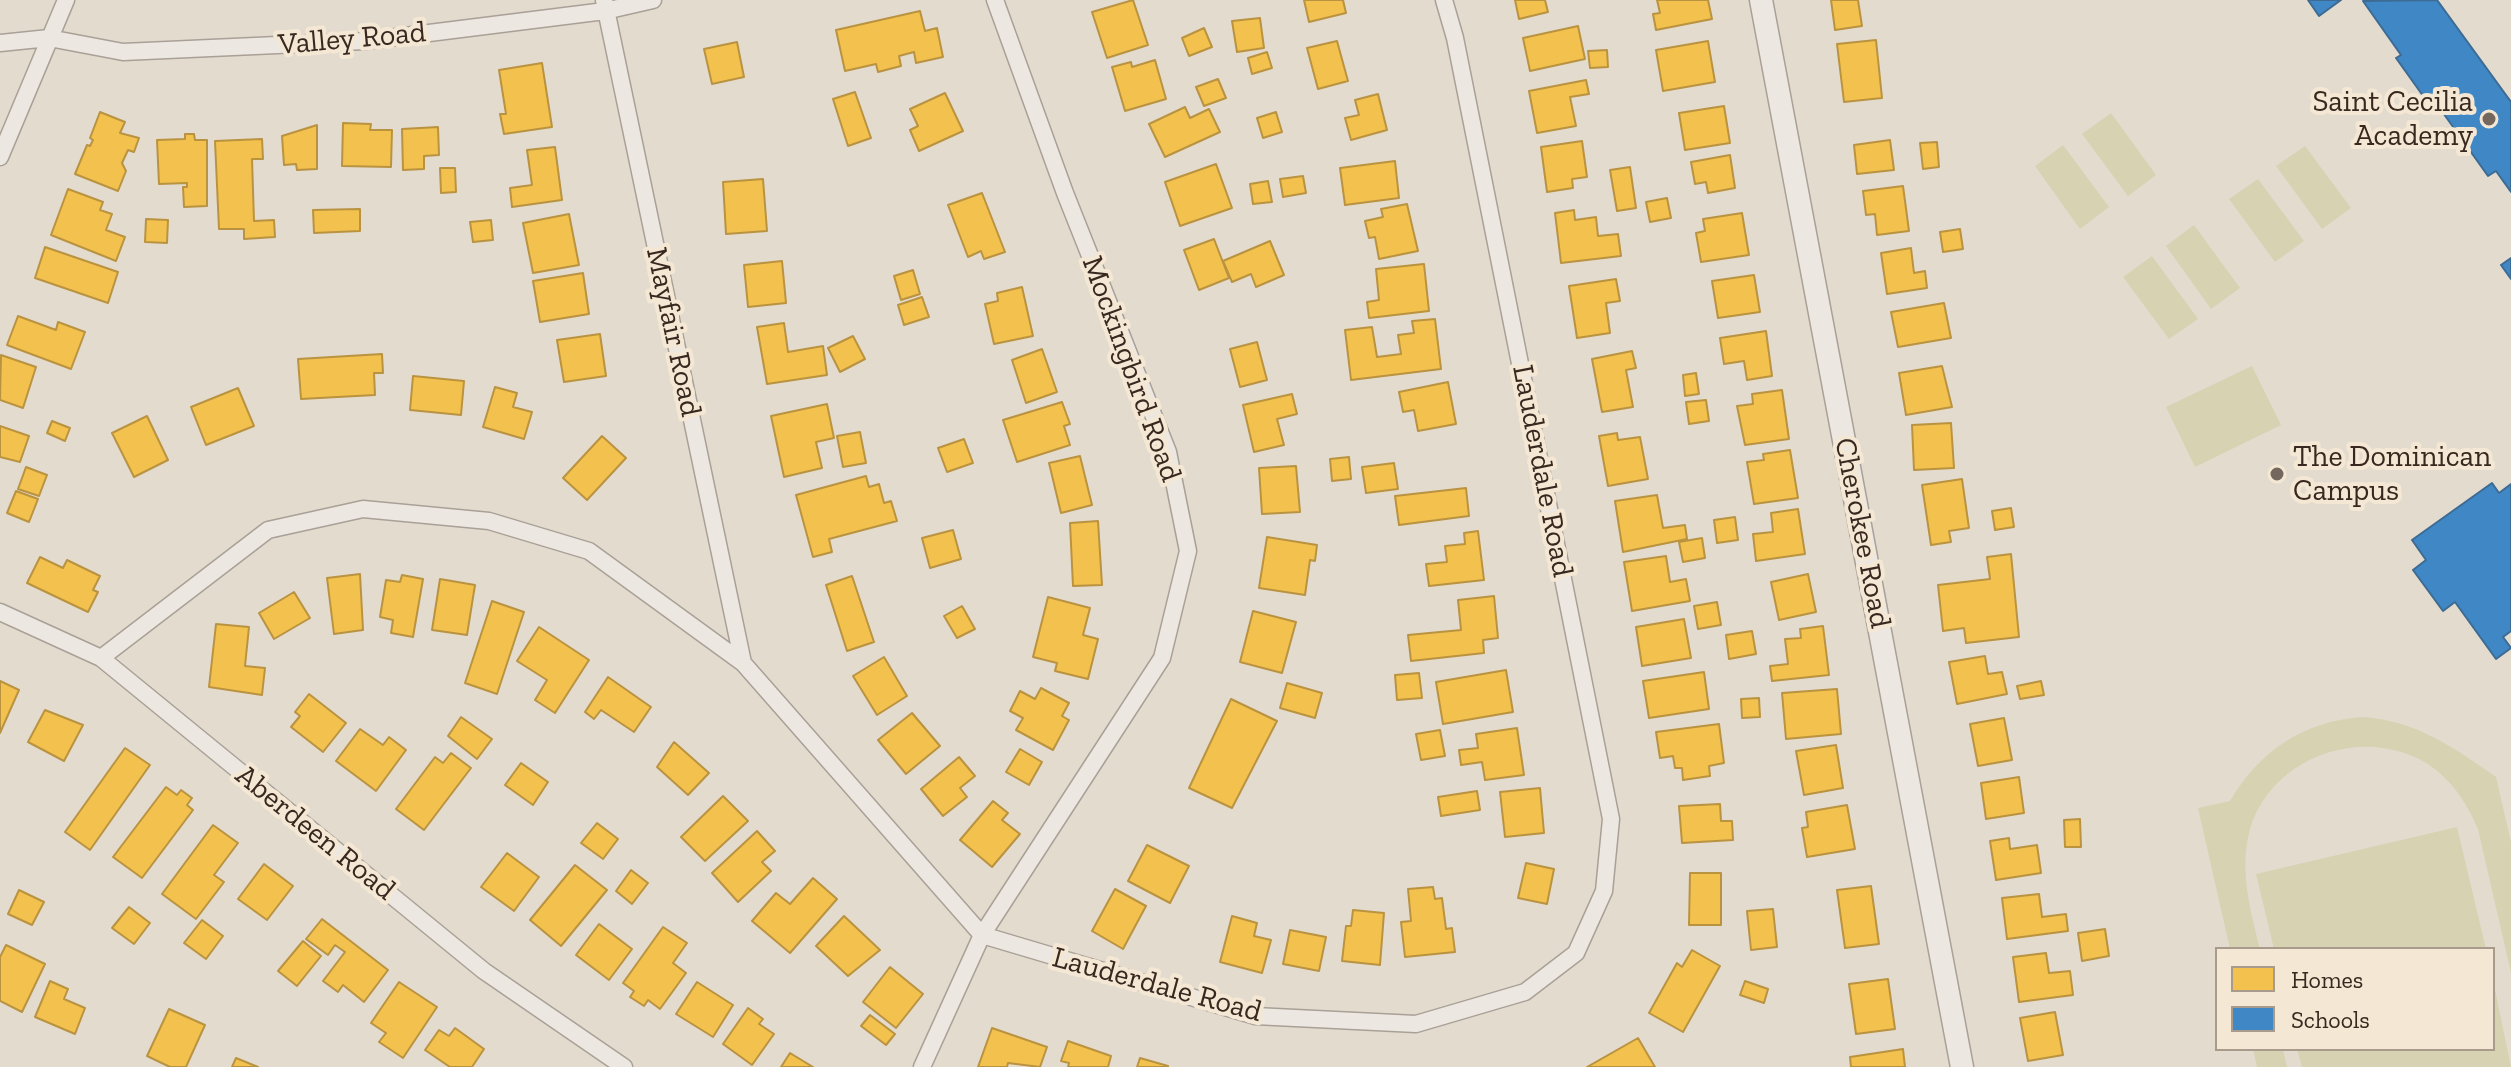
<!DOCTYPE html>
<style>
body{margin:0}
#map{position:relative;width:2511px;height:1067px;overflow:hidden;background:#e4dbcf;font-family:"Zilla Slab",serif}
canvas{display:block}
.legend{position:absolute;left:2215px;top:947px;width:280px;height:104px;box-sizing:border-box;background:#f4e8d5;border:2px solid #a99b8c;margin:0;padding:10px 14px;list-style:none;font-size:24px;color:#38281f}
.legend li{display:flex;align-items:center;gap:16px;height:40px}
.legend b{width:40px;border:2px solid #a99b8c}
</style>
<div id="map">
<canvas width="2511" height="1067"></canvas>
<ul class="legend">
<li><b style="height:22px;background:#f2c14e"></b>Homes</li>
<li><b style="height:22px;background:#3f88c5"></b>Schools</li>
</ul>
</div>
<script>
const ctx = document.querySelector('canvas').getContext('2d');
ctx.lineJoin = 'round';
function fillPath(path, color) { ctx.fillStyle = color; ctx.fill(path, 'evenodd'); }
function strokePath(path, color, width, dash) { ctx.strokeStyle = color; ctx.lineWidth = width; ctx.lineCap = dash ? 'butt' : 'round'; ctx.setLineDash(dash || []); ctx.stroke(path); }
function drawText(font, color, halo, rows, align = 'center') {
  ctx.font = font + ' "Zilla Slab",serif'; ctx.lineWidth = 8; ctx.setLineDash([]); ctx.textBaseline = 'middle'; ctx.strokeStyle = halo; ctx.fillStyle = color; for (const [text, x, y, turn = 0] of rows) {
    ctx.save(); ctx.translate(x, y); ctx.rotate((+turn || 0) * Math.PI / 180); ctx.textAlign = isNaN(turn) ? turn : align; if (halo) ctx.strokeText(text, 0, 0); ctx.fillText(text, 0, 0); ctx.restore();
  }
}
const green = new Path2D(`
 M2111,113L2156,175L2128,196L2082,134Z
 M2063,145L2109,207L2080,229L2035,166Z
 M2305,146L2351,208L2322,229L2276,166Z
 M2258,179L2304,241L2275,262L2229,199Z
 M2194,225L2240,288L2211,309L2166,246Z
 M2152,256L2198,319L2169,339L2123,277Z
 M2252,366L2281,425L2195,467L2166,407Z
 M2363,717C2417,721 2453,747 2496,777L2511,842V973L2478,829C2468,806 2456,786 2436,770C2374,722 2273,752 2250,829C2239,870 2250,909 2260,949H2230L2198,808L2230,801C2260,750 2304,721 2363,717Z
 M2457,827L2486,949H2274L2256,874Z
 M2493,980L2511,1067H2302L2297,1049H2493Z
 M2253,1049H2283L2287,1067H2257Z`);
const homes = new Path2D(`
 M1133,0L1148,45L1107,58L1092,12Z
 M1304,0H1343L1346,13L1309,22Z
 M1515,0H1545L1548,12L1519,19Z
 M1657,0H1708L1712,19L1656,30L1653,14L1660,13Z
 M1831,0H1858L1862,26L1835,30Z
 M920,11L925,31L937,28L943,57L916,63L914,52L899,56L901,66L878,72L876,64L845,71L836,30Z
 M1260,18L1264,48L1237,52L1232,21Z
 M1578,26L1585,59L1530,71L1523,38Z
 M1204,28L1212,47L1189,56L1182,38Z
 M1876,40L1882,98L1844,102L1837,44Z
 M1337,41L1348,81L1318,89L1307,48Z
 M1708,41L1715,82L1663,91L1656,50Z
 M737,42L744,77L712,84L704,49Z
 M1607,50L1608,67L1590,68L1588,51Z
 M1267,52L1272,68L1252,74L1248,58Z
 M1155,60L1166,99L1125,111L1112,67L1131,62L1132,67Z
 M542,63L552,127L504,134L500,114H506L499,70Z
 M1218,79L1226,98L1204,106L1196,87Z
 M1586,80L1589,94L1570,97L1576,126L1537,133L1529,91Z
 M855,92L871,138L848,146L833,99Z
 M945,93L963,131L919,151L910,130L918,126L910,109Z
 M1378,94L1387,130L1351,140L1345,118L1359,115L1355,100Z
 M1724,106L1730,143L1685,150L1679,113Z
 M1185,107L1190,118L1209,109L1220,132L1165,157L1149,124Z
 M100,112L125,122L120,133L139,138L134,152L128,150L122,163L126,171L118,191L75,174L87,145L90,146L93,140L90,138Z
 M1276,112L1282,132L1263,138L1257,118Z
 M343,123L371,124L370,130H392L391,167L342,166Z
 M317,125V169L297,170L296,164L284,165L282,136Z
 M438,127L439,155L424,156V169L403,170L402,129Z
 M185,134H194L195,140H207V206L184,207L183,187H187V183L159,184L157,140L185,139Z
 M262,139L263,159H252L254,221L274,220L275,237L244,239V229H219L215,141Z
 M1890,140L1894,170L1857,174L1854,145Z
 M1582,141L1587,177L1572,179L1573,188L1547,192L1541,147Z
 M1937,142L1939,167L1923,169L1920,143Z
 M555,147L562,200L512,207L510,188L532,185L527,150Z
 M1730,155L1735,188L1708,193L1706,182L1695,184L1691,162Z
 M1395,161L1399,198L1345,205L1340,168Z
 M1216,164L1232,208L1180,226L1165,182Z
 M1630,167L1636,208L1617,211L1610,170Z
 M440,168H455L456,192L441,193Z
 M1303,176L1306,193L1283,197L1280,179Z
 M763,179L767,231L726,234L723,182Z
 M1268,181L1272,202L1253,204L1250,184Z
 M1903,186L1909,231L1877,235L1875,214L1866,215L1863,191Z
 M68,189L103,202L100,210L112,214L106,230L125,237L116,261L51,235Z
 M982,193L1005,252L984,259L981,251L968,257L948,205Z
 M1667,198L1671,218L1650,222L1646,202Z
 M1407,204L1418,251L1379,259L1375,237L1369,238L1365,221L1383,217L1381,209Z
 M360,209V231L314,233L313,210Z
 M1574,210L1575,220L1596,217L1598,236L1618,234L1621,256L1561,263L1555,213Z
 M1742,213L1749,255L1701,262L1696,233L1705,231L1703,219Z
 M569,214L579,265L533,273L523,223Z
 M146,219L168,220L167,243L145,242Z
 M491,220L493,240L473,242L470,222Z
 M1960,229L1963,249L1943,252L1940,232Z
 M1214,239L1229,278L1199,290L1184,250Z
 M1270,241L1284,275L1256,287L1251,274L1232,282L1223,261Z
 M45,247L118,272L108,303L35,278Z
 M1911,248L1914,273L1925,271L1927,288L1887,294L1881,253Z
 M782,261L786,303L748,307L744,265Z
 M1424,264L1429,311L1369,318L1367,302L1379,300L1376,269Z
 M913,270L920,294L901,300L894,276Z
 M583,273L589,314L540,322L533,281Z
 M1754,275L1760,312L1718,318L1712,281Z
 M1616,279L1620,301L1606,303L1610,333L1577,338L1569,286Z
 M1022,287L1033,336L994,344L985,304L998,301L997,293Z
 M922,297L929,317L904,325L898,305Z
 M1944,303L1951,338L1898,347L1891,312Z
 M18,316L56,330L58,322L85,332L71,369L7,345Z
 M1435,319L1441,369L1351,380L1345,330L1372,327L1377,357L1401,354L1398,335L1414,333L1412,321Z
 M784,323L788,352L823,346L827,375L767,384L757,327Z
 M1766,331L1772,376L1747,380L1744,361L1724,364L1720,338Z
 M600,334L606,376L564,382L557,340Z
 M853,336L865,359L840,372L828,348Z
 M1257,342L1267,380L1240,387L1230,349Z
 M1042,349L1057,392L1026,403L1012,360Z
 M1632,351L1636,368L1626,370L1633,407L1602,412L1592,359Z
 M382,354L383,373H374L375,395L301,399L298,359Z
 M1,355L36,367L23,408L0,400Z
 M1942,366L1952,407L1906,415L1899,373Z
 M1696,373L1699,394L1685,396L1683,375Z
 M413,376L464,381L461,415L410,410Z
 M1448,382L1456,424L1418,431L1414,410L1403,412L1399,392Z
 M495,387L517,393L513,407L532,412L524,439L483,427Z
 M238,388L254,426L206,445L191,407Z
 M1782,390L1789,439L1745,445L1737,406L1753,404L1752,394Z
 M1292,394L1297,414L1277,419L1284,445L1254,452L1243,405Z
 M1706,400L1709,421L1689,424L1686,402Z
 M1062,402L1070,424L1064,426L1070,445L1017,462L1003,420Z
 M827,404L834,438L816,442L822,468L784,477L771,416Z
 M147,416L168,460L134,477L112,433Z
 M52,421L70,428L65,441L47,433Z
 M1951,423L1954,468L1914,470L1912,425Z
 M0,426L29,436L20,462L0,457Z
 M860,432L866,463L843,467L837,436Z
 M1617,433L1618,440L1640,437L1648,479L1608,486L1599,436Z
 M602,436L626,458L587,500L563,478Z
 M964,439L973,463L947,472L938,448Z
 M1790,450L1798,498L1754,504L1747,462L1764,460L1763,454Z
 M1080,456L1092,505L1061,513L1049,463Z
 M1349,457L1351,479L1332,481L1330,459Z
 M1394,463L1398,489L1366,493L1362,467Z
 M1296,466L1300,512L1262,514L1259,468Z
 M26,467L47,475L39,496L18,489Z
 M866,476L869,487L879,484L884,503L891,501L897,521L829,539L832,552L813,557L796,495Z
 M1962,479L1969,528L1949,531L1951,542L1931,545L1922,485Z
 M1466,488L1469,516L1399,525L1395,496Z
 M16,491L38,499L29,522L7,513Z
 M1657,495L1663,528L1685,525L1687,539L1623,552L1615,501Z
 M2011,508L2014,527L1995,530L1992,511Z
 M1798,509L1805,554L1756,561L1753,534L1773,532L1771,513Z
 M1735,517L1738,540L1717,543L1714,520Z
 M1098,521L1102,585L1073,586L1070,523Z
 M953,530L961,559L930,568L922,538Z
 M1478,531L1484,580L1429,586L1426,564L1447,562L1445,546L1465,544L1464,533Z
 M1267,537L1317,545L1315,561L1310,560L1305,595L1259,588Z
 M1702,538L1705,558L1683,562L1679,542Z
 M2011,554L2019,637L1966,643L1964,628L1943,631L1938,585L1990,579L1987,557Z
 M1666,556L1670,582L1686,579L1690,601L1632,611L1624,562Z
 M40,557L63,568L67,560L100,576L93,590L98,592L88,612L27,583Z
 M360,574L363,630L334,634L327,578Z
 M1808,574L1816,612L1779,620L1771,582Z
 M402,575L423,579L413,637L391,633L393,620L380,617L386,580L400,582Z
 M852,576L874,642L847,651L826,585Z
 M440,579L475,585L467,635L432,630Z
 M294,592L310,618L274,639L259,613Z
 M1494,596L1498,638L1483,640L1484,653L1411,661L1408,635L1461,630L1458,600Z
 M1048,597L1090,608L1083,635L1098,639L1088,679L1055,671L1057,663L1033,657Z
 M492,601L524,612L497,694L465,683Z
 M1717,602L1721,625L1698,629L1694,606Z
 M962,606L975,629L957,638L944,616Z
 M1253,611L1296,622L1282,673L1240,662Z
 M1684,619L1691,658L1642,666L1636,627Z
 M216,624L249,627L245,666L265,668L262,695L209,687Z
 M1823,626L1829,675L1772,681L1770,666L1788,664L1785,639L1801,638L1800,629Z
 M539,627L589,660L555,713L535,700L547,680L517,661Z
 M1752,631L1756,654L1729,659L1726,635Z
 M1985,656L1988,674L2002,672L2007,694L1957,704L1949,662Z
 M884,657L907,696L877,715L853,676Z
 M1506,670L1513,712L1443,724L1436,682Z
 M1704,672L1709,709L1649,718L1643,681Z
 M1419,673L1422,698L1397,700L1395,675Z
 M608,677L651,707L634,732L601,710L594,719L585,712Z
 M0,681L19,690L0,733Z
 M2041,681L2044,695L2020,699L2017,686Z
 M1287,683L1322,693L1315,718L1280,708Z
 M1041,688L1069,703L1062,716L1069,720L1053,750L1016,730L1023,718L1010,711L1020,691L1035,699Z
 M1837,689L1841,734L1786,739L1782,693Z
 M309,694L346,723L323,752L291,727L300,716L295,712Z
 M1759,698L1760,717L1742,718L1741,699Z
 M1231,699L1277,721L1232,808L1189,788Z
 M45,710L83,725L64,761L28,742Z
 M912,713L940,746L906,774L878,740Z
 M461,717L492,739L477,759L448,736Z
 M2004,718L2012,760L1978,766L1970,724Z
 M1719,724L1724,763L1709,766L1710,776L1683,780L1682,768H1675L1673,756L1660,758L1656,732Z
 M1517,728L1524,775L1485,780L1482,762L1461,765L1459,750L1478,748L1476,734Z
 M360,729L383,745L389,737L406,750L376,791L336,761Z
 M1440,730L1445,756L1421,760L1416,734Z
 M674,742L709,773L688,795L657,767Z
 M1836,745L1843,788L1804,795L1796,751Z
 M125,748L150,765L90,850L65,832Z
 M1020,749L1042,762L1029,785L1006,772Z
 M451,753L471,768L424,830L396,809L435,757L443,763Z
 M959,757L975,776L960,788L967,797L943,816L921,789Z
 M521,763L548,782L533,805L505,785Z
 M2019,777L2024,813L1986,819L1981,783Z
 M166,787L177,795L181,790L192,798L187,805L193,810L142,878L113,857Z
 M1540,788L1544,833L1505,837L1500,792Z
 M1477,791L1480,810L1441,816L1438,797Z
 M723,796L748,821L705,861L681,837Z
 M993,801L1008,813L1002,820L1020,834L992,867L960,840Z
 M1720,804L1721,821H1732L1733,840L1682,843L1679,806Z
 M1847,805L1855,849L1807,857L1802,828L1808,827L1806,812Z
 M2080,819L2081,847H2065L2064,820Z
 M597,823L618,839L603,859L581,843Z
 M213,825L238,843L214,875L224,882L196,919L162,894Z
 M757,831L775,851L762,862L771,871L738,902L712,873Z
 M2009,838L2010,849L2037,845L2041,873L1996,880L1990,841Z
 M1147,845L1189,866L1170,903L1128,881Z
 M507,853L539,877L514,911L481,887Z
 M1526,863L1554,869L1547,904L1518,898Z
 M264,864L293,886L267,920L238,899Z
 M575,865L607,890L561,946L530,920Z
 M631,870L648,883L632,904L616,891Z
 M1690,873H1721V925H1689Z
 M813,878L837,899L790,953L752,921L776,893L790,904Z
 M1871,886L1879,944L1845,948L1837,890Z
 M1433,887L1435,899L1442,898L1446,929L1452,928L1455,952L1405,957L1401,922L1411,921L1408,889Z
 M1115,889L1146,906L1123,949L1092,931Z
 M19,890L44,902L32,925L8,914Z
 M2039,894L2042,917L2066,914L2068,931L2007,939L2002,898Z
 M129,907L150,923L134,944L112,928Z
 M1773,909L1777,947L1751,950L1747,911Z
 M1353,910L1384,913L1380,965L1342,961L1346,926H1351Z
 M844,916L880,950L848,976L816,946Z
 M1232,916L1257,923L1254,936L1271,940L1262,973L1220,962Z
 M322,919L388,970L364,1002L343,985L338,992L323,981L345,952L335,945L328,955L306,939Z
 M202,920L223,936L206,959L184,943Z
 M599,924L632,949L609,980L576,955Z
 M663,927L687,943L673,963L686,973L660,1009L648,1000L644,1006L630,997L634,991L623,983Z
 M2105,929L2109,956L2082,961L2078,933Z
 M1290,930L1326,937L1319,971L1283,964Z
 M303,941L321,956L297,986L278,971Z
 M6,945L45,964L22,1012L0,1001V957Z
 M1692,950L1720,966L1683,1032L1649,1013L1677,963L1682,967Z
 M2046,953L2049,973L2070,971L2073,995L2019,1002L2013,957Z
 M890,967L923,994L896,1028L863,1002Z
 M1888,979L1895,1029L1856,1034L1849,984Z
 M50,981L68,989L64,999L85,1008L75,1034L35,1017Z
 M1745,981L1768,989L1764,1003L1740,995Z
 M399,982L437,1007L403,1058L379,1042L386,1033L371,1023Z
 M697,982L733,1005L713,1037L676,1014Z
 M748,1008L763,1019L759,1024L774,1034L752,1065L723,1044Z
 M169,1009L205,1025L186,1067H170L147,1056Z
 M2055,1012L2063,1055L2028,1061L2020,1018Z
 M870,1015L895,1034L886,1045L861,1026Z
 M455,1028L484,1049L472,1067H450L425,1050L439,1030L449,1036Z
 M992,1028L1047,1047L1040,1067L1008,1063L1007,1067H978Z
 M1638,1038L1655,1067H1587Z
 M1068,1041L1111,1056L1108,1067H1068L1069,1063L1061,1061Z
 M1903,1049L1905,1067H1851L1850,1057Z
 M790,1053L813,1067H781Z
 M236,1058L258,1067H232Z
 M1140,1058L1168,1066V1067H1137Z`);
const schools = new Path2D(`
 M2308,0H2341L2319,16Z
 M2437,0L2511,102V192L2496,171L2488,176L2441,110L2436,114L2396,58L2401,55L2363,1Z
 M2511,258V279L2501,265Z
 M2492,483L2499,493L2511,484V631L2503,637L2511,648L2496,659L2455,602L2443,611L2413,570L2426,560L2412,540Z`);
const minor = new Path2D(`
 M604,0L743,663
 M0,43L49,38L123,52L365,41L605,11L653,0
 M0,157L66,0
 M0,612L101,658L484,971L624,1067
 M101,658L268,530L363,509L489,521L589,551L743,663L982,935L1255,1016L1416,1024L1525,992L1576,953L1604,891L1611,819L1455,38L1444,0
 M922,1067L982,935L1162,658L1188,551L1168,452L1065,193L995,0`);
const tertiary = new Path2D(`
 M1761,0L1962,1067`);
const markers = [
 [2489,119,8,"#74675d"],
 [2277,474,8,"#74675d"]
];
const streetNames = [
 ["Valley Road",352,39,-5],
 ["Mayfair Road",673,332,78],
 ["Mockingbird Road",1131,369,70],
 ["Lauderdale Road",1542,471,79],
 ["Cherokee Road",1862,533,79],
 ["Aberdeen Road",315,833,39],
 ["Lauderdale Road",1157,985,15]
];
const poiNames = [
 ["Saint Cecilia",2473,102],
 ["Academy",2473,136],
 ["The Dominican",2293,457,"left"],
 ["Campus",2293,491,"left"]
];
fillPath(green, '#d6d2b2');
fillPath(homes, '#f2c14e');
strokePath(homes, '#ba9340', 2);
fillPath(schools, '#3f88c5');
strokePath(schools, '#3d6b93', 2);
strokePath(minor, '#a9a097', 19);
strokePath(tertiary, '#a9a097', 25);
strokePath(minor, '#ece7e0', 16);
strokePath(tertiary, '#ece7e0', 22);
for (const [x, y, r, color] of markers) { const dot = new Path2D(); dot.arc(x, y, r, 0, 2 * Math.PI); ctx.fillStyle = color; ctx.fill(dot); strokePath(dot, '#f4e8d5', 3); }
drawText('30px', '#38281f', '#f4e8d5', streetNames);
drawText('30px', '#38281f', '#f4e8d5', poiNames, 'right');
</script>
